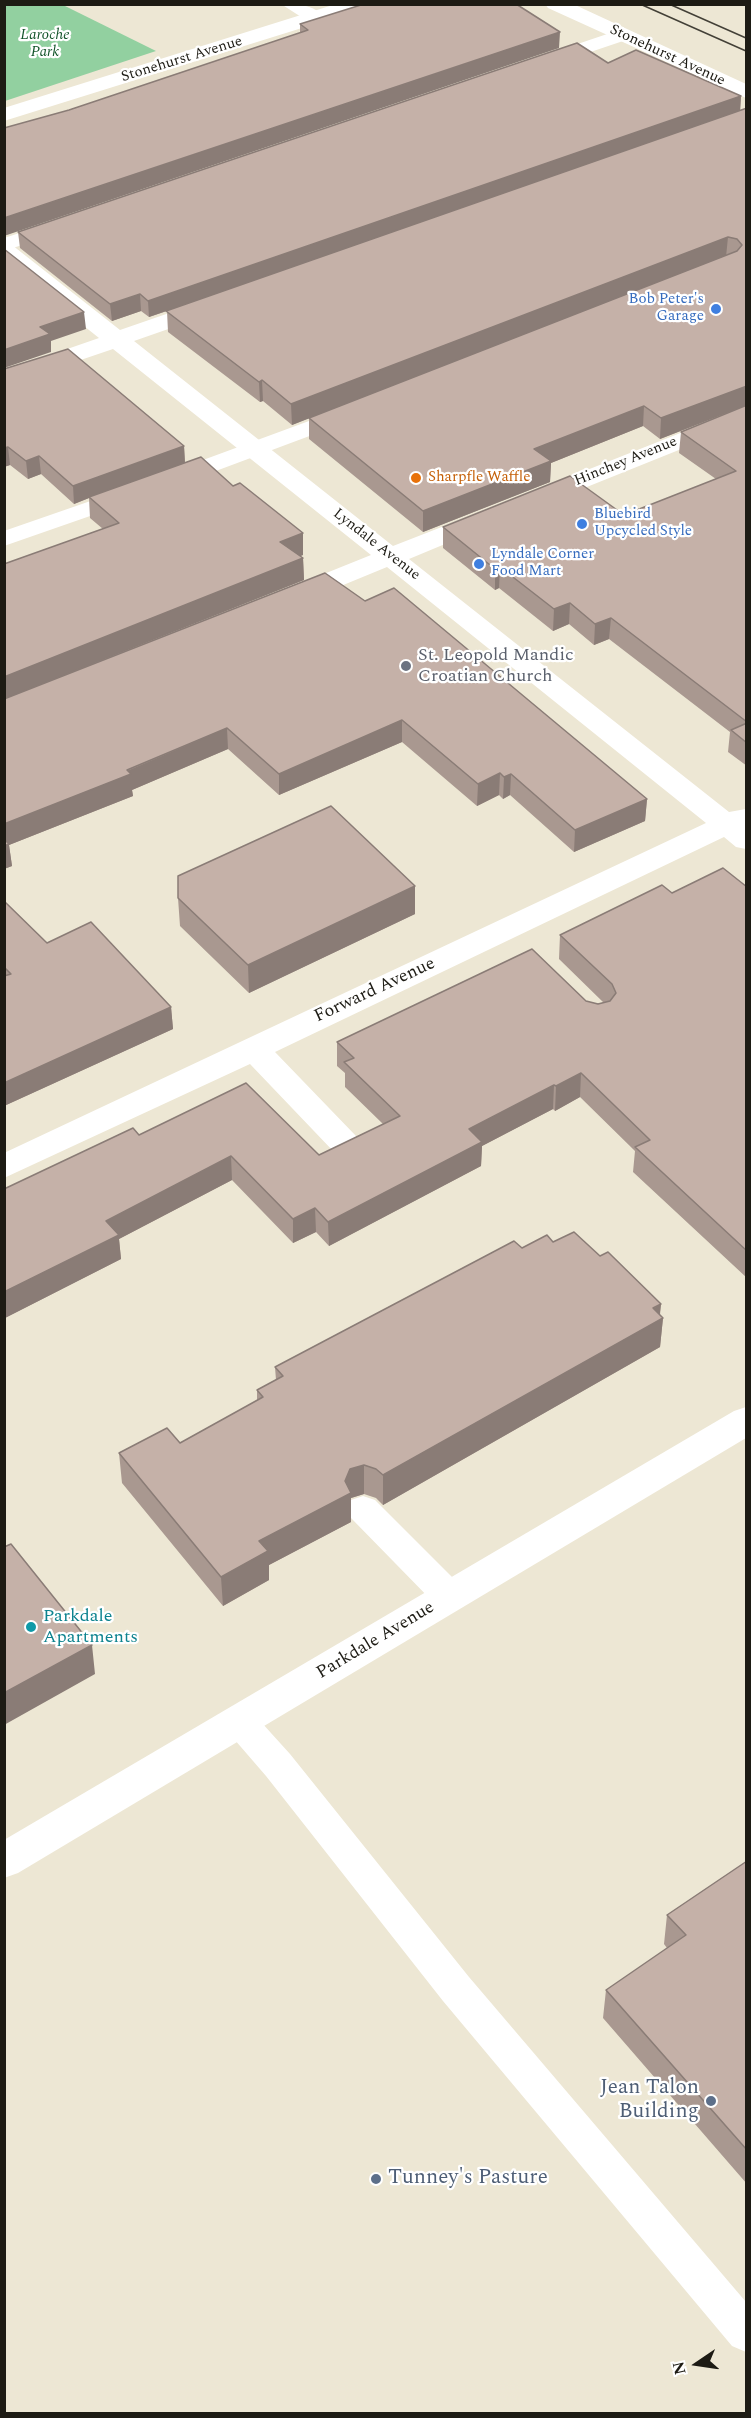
<!DOCTYPE html>
<style>
body{margin:0}
#map{position:relative;width:751px;height:2418px;overflow:hidden;background:#ede7d4;font-family:Spectral,serif}
canvas{display:block}
.frame{position:absolute;inset:0;border:6px solid #1d1b14;pointer-events:none}
.north{position:absolute;left:667px;top:2334px;width:60px;height:60px;-webkit-text-stroke:4px #fff;paint-order:stroke;rotate:257deg;font-size:16px;font-weight:700;line-height:24px;text-align:center;color:#1d1b14}
.north::after{content:'';display:block;margin:auto;width:21px;height:27px;background:#1d1b14;clip-path:polygon(50% 0,100% 100%,50% 72%,0 100%)}
</style>
<div id="map">
<canvas width="751" height="2418"></canvas>
<div class="frame"></div>
<div class="north">N</div>
</div>
<script>
const ctx = document.querySelector('canvas').getContext('2d');
ctx.lineJoin = 'round';
function fillPath(path, color) { ctx.fillStyle = color; ctx.fill(path, 'evenodd'); }
function strokePath(path, color, width, dash) { ctx.strokeStyle = color; ctx.lineWidth = width; ctx.lineCap = dash ? 'butt' : 'round'; ctx.setLineDash(dash || []); ctx.stroke(path); }
function drawText(font, color, halo, rows, align = 'center') {
  ctx.font = font + ' Spectral,serif'; ctx.lineWidth = 4.5; ctx.setLineDash([]); ctx.textBaseline = 'middle'; ctx.strokeStyle = halo; ctx.fillStyle = color; for (const [text, x, y, turn = 0] of rows) {
    ctx.save(); ctx.translate(x, y); ctx.rotate((+turn || 0) * Math.PI / 180); ctx.textAlign = isNaN(turn) ? turn : align; if (halo) ctx.strokeText(text, 0, 0); ctx.fillText(text, 0, 0); ctx.restore();
  }
}
const green = new Path2D(`
 M4,5H63L156,51L5,101Z`);
const service = new Path2D(`
 M281,4C297,4 314,4 325,18L323,22H309Z
 M622,29L629,31L631,35L629,39L546,67L539,65L536,61L539,57Z
 M57,221L64,223L67,227L64,231L4,251V238Z
 M347,407L355,409L358,414L355,419L181,484L173,486L165,484L161,479L165,474Z
 M128,488L136,490L140,495L136,500L4,546V531Z
 M363,1496L375,1500L462,1587L467,1597L462,1607L450,1611L438,1607L351,1518L347,1509L351,1500Z
 M240,1707L252,1712L290,1754L469,1977L746,2302V2352L732,2346L443,2001L266,1776L228,1732L223,1722L228,1712Z`);
const minor = new Path2D(`
 M336,4H369L366,8L4,121V108Z
 M545,4H573L746,84V98L548,8Z
 M4,243L12,245L120,330L201,302L209,300L217,302L221,307L217,312L134,341L393,546L475,514L484,511L493,514L497,519L493,524L409,559L729,812L746,809V849L736,847L724,837L275,1052L356,1136L361,1144L356,1152L345,1155L334,1152L250,1064L4,1178V1153L706,823L387,567L302,602L293,604L284,602L280,596L284,590L371,555L113,349L4,386V371L99,338L4,262Z
 M746,407V423L547,503L538,506L529,503L525,498L529,493Z`);
const secondary = new Path2D(`
 M746,1407V1438L18,1873L4,1878V1840L734,1411Z`);
const tram = new Path2D(`
 M640,4L746,51
 M669,4L746,38`);
const wall = new Path2D(`
 M300,24L559,48L69,110L300,33Z
 M608,63L741,96L740,111L747,108V766L728,752L730,732L609,639L594,645L569,624L553,631L499,588L495,590L443,548V527L624,515L716,479L679,453L681,432L745,406L660,439L643,426L551,463L550,482L423,532L309,439V418L292,425L263,401L260,402L168,332L167,311L149,317L141,311L112,321L20,248L18,232Z
 M4,369L184,446L185,463L303,555L300,556L303,558L304,580L80,669L325,573L647,799L645,821L574,852L510,795L503,799L499,795L477,806L402,742L279,795L228,749L132,790L133,796L9,845L12,866L4,869V564L103,529L90,518L89,498L74,504L41,474L28,479L10,465L4,467Z
 M747,887V1278L633,1172L635,1151L580,1097L555,1111L553,1109L482,1146L481,1166L329,1246L316,1232L293,1243L232,1180L119,1239L121,1259L5,1318L139,1135L319,1155L383,1124L345,1087V1073L337,1066V1042L586,1001L598,1004L604,1003L559,959L560,935L672,893Z
 M178,898L415,914L249,993L180,926Z
 M4,901L47,943L171,1007L173,1029L4,1106Z
 M553,1242L600,1256L661,1304L660,1315L663,1318L660,1347L383,1505L376,1498L364,1494L351,1498V1522L269,1565V1580L223,1606L122,1483L119,1453L180,1443L257,1401V1390L276,1380L275,1367L522,1248Z
 M747,1861V2184L603,2018L606,1990L667,1948L664,1944L667,1915Z
 M747,2238V2250L745,2247Z`);
const shadedWall = new Path2D(`
 M560,32L559,48L4,236V218Z
 M741,96L740,112L149,317L148,301Z
 M728,237L726,257L292,425L291,404Z
 M140,294L141,311L112,321L110,304Z
 M84,312L86,329L51,341V352L4,368V350L40,327Z
 M262,380L263,401L260,402L259,382Z
 M747,386V405L660,439L661,418Z
 M644,406L643,426L551,463L550,482L423,532V511L534,449Z
 M184,446L185,464L89,497V498L74,504L73,486Z
 M8,447L10,465L4,467V448Z
 M39,456L41,474L28,479L26,461Z
 M303,533V555L281,564L280,542Z
 M303,558L304,580L4,699V677Z
 M500,567L499,588L495,590V569Z
 M570,603L569,624L553,631L554,609Z
 M611,618L609,639L594,645L595,624Z
 M402,720V742L279,795V774Z
 M227,728L228,749L132,790L133,796L9,845L12,866L4,869V824Z
 M500,773L499,795L477,806L478,784Z
 M511,774L510,795L503,799L504,777Z
 M647,799L645,821L574,852L575,830Z
 M415,886V914L249,993L248,965Z
 M171,1007L173,1029L4,1106V1083Z
 M581,1073L580,1097L555,1111L556,1086Z
 M554,1085L553,1109L482,1146L481,1166L329,1246L328,1222L469,1129Z
 M231,1156L232,1180L119,1239L121,1259L5,1318L4,1292L106,1221Z
 M315,1208L316,1232L293,1243V1219Z
 M661,1304L659,1320L663,1318L660,1347L383,1505V1475Z
 M364,1465V1494L351,1498V1522L269,1565V1580L223,1606L221,1577L259,1541L345,1481L350,1469Z
 M92,1645L95,1674L4,1725V1693Z`);
const building = new Path2D(`
 M364,4H516L560,32L4,218V128L69,110L308,30L300,24Z
 M577,43L608,63L636,50L741,96L148,301L140,294L110,304L18,232Z
 M747,108V386L661,418L644,406L534,449L551,461L423,511L309,418L737,251L742,245L737,239L728,237L291,404L262,380L259,382L166,311Z
 M4,249L84,312L40,327L50,334L4,350Z
 M68,349L184,446L73,486L39,456L26,461L8,447L4,448V369Z
 M747,405V722L611,618L595,624L570,603L554,609L500,567L495,569L443,527L570,476L624,515L736,471L681,432Z
 M201,457L233,486L240,483L303,533L280,542L303,558L4,677V564L119,523L89,497Z
 M325,573L365,601L394,588L647,799L575,830L511,774L504,777L500,773L478,784L402,720L279,774L227,728L127,770L131,774L4,824V699Z
 M747,723V743L731,730Z
 M331,806L415,886L248,965L178,898V876Z
 M4,839L9,844L4,846Z
 M723,868L747,887V1251L635,1147L650,1140L581,1073L556,1086L554,1085L469,1129L482,1142L328,1222L315,1208L293,1219L231,1156L106,1221L119,1235L4,1292V1189L133,1128L139,1135L246,1083L319,1155L400,1116L344,1062L354,1058L337,1042L532,949L586,1001L598,1004L610,1001L616,993L612,984L560,935L662,885L672,893Z
 M4,901L47,943L91,922L171,1007L4,1083V976L11,974L4,967Z
 M574,1232L600,1256L608,1252L661,1304L653,1308L663,1318L383,1475L376,1469L364,1465L350,1469L345,1481L351,1493L259,1541L268,1551L221,1577L119,1453L167,1428L180,1443L263,1397L257,1390L283,1376L275,1367L514,1241L522,1248L547,1235L553,1242Z
 M11,1544L92,1645L4,1693V1547Z
 M747,1861V2150L606,1990L686,1935L667,1915Z`);
const markers = [
 [716,309,6,"#3f7fe0"],
 [416,478,6,"#e8710a"],
 [582,524,6,"#3f7fe0"],
 [479,564,6,"#3f7fe0"],
 [406,666,6,"#6b7280"],
 [31,1627,6,"#0f9aa8"],
 [711,2101,6,"#5c6f8a"],
 [376,2179,6,"#5c6f8a"]
];
const farParknames = [
 ["Laroche",45,36],
 ["Park",45,53]
];
const farStreetnames = [
 ["Stonehurst Avenue",667,56,25],
 ["Stonehurst Avenue",182,60,-17],
 ["Hinchey Avenue",626,462,-22],
 ["Lyndale Avenue",376,545,38]
];
const farShopnames = [
 ["Bob Peter's",704,300,"right"],
 ["Garage",704,317,"right"],
 ["Bluebird",594,515],
 ["Upcycled Style",594,532],
 ["Lyndale Corner",491,555],
 ["Food Mart",491,572]
];
const farFoodnames = [
 ["Sharpfle Waffle",428,478]
];
const worshipNames = [
 ["St. Leopold Mandic",418,656],
 ["Croatian Church",418,677]
];
const streetNames = [
 ["Forward Avenue",375,991,-25],
 ["Parkdale Avenue",376,1641,-31]
];
const cultureNames = [
 ["Parkdale",43,1617],
 ["Apartments",43,1638]
];
const nearServicenames = [
 ["Jean Talon",699,2089],
 ["Building",699,2113],
 ["Tunney's Pasture",388,2179,"left"]
];
fillPath(green, '#92d0a0');
fillPath(service, '#fff');
fillPath(minor, '#fff');
fillPath(secondary, '#fff');
strokePath(tram, '#434037', 1.5);
fillPath(wall, '#a99890');
fillPath(shadedWall, '#8a7c76');
fillPath(building, '#c5b1a8');
strokePath(building, '#8a7c76', 1.5);
for (const [x, y, r, color] of markers) { const dot = new Path2D(); dot.arc(x, y, r, 0, 2 * Math.PI); ctx.fillStyle = color; ctx.fill(dot); strokePath(dot, '#fff', 2); }
drawText('italic 15px', '#14552b', '#fff', farParknames);
drawText('15px', '#1d1b14', '#fff', farStreetnames);
drawText('15px', '#366cbe', '#fff', farShopnames, 'left');
drawText('15px', '#c56008', '#fff', farFoodnames, 'left');
drawText('18px', '#5b616d', '#fff', worshipNames, 'left');
drawText('18px', '#1d1b14', '#fff', streetNames);
drawText('18px', '#0d838f', '#fff', cultureNames, 'left');
drawText('21px', '#4e5e75', '#fff', nearServicenames, 'right');
</script>
